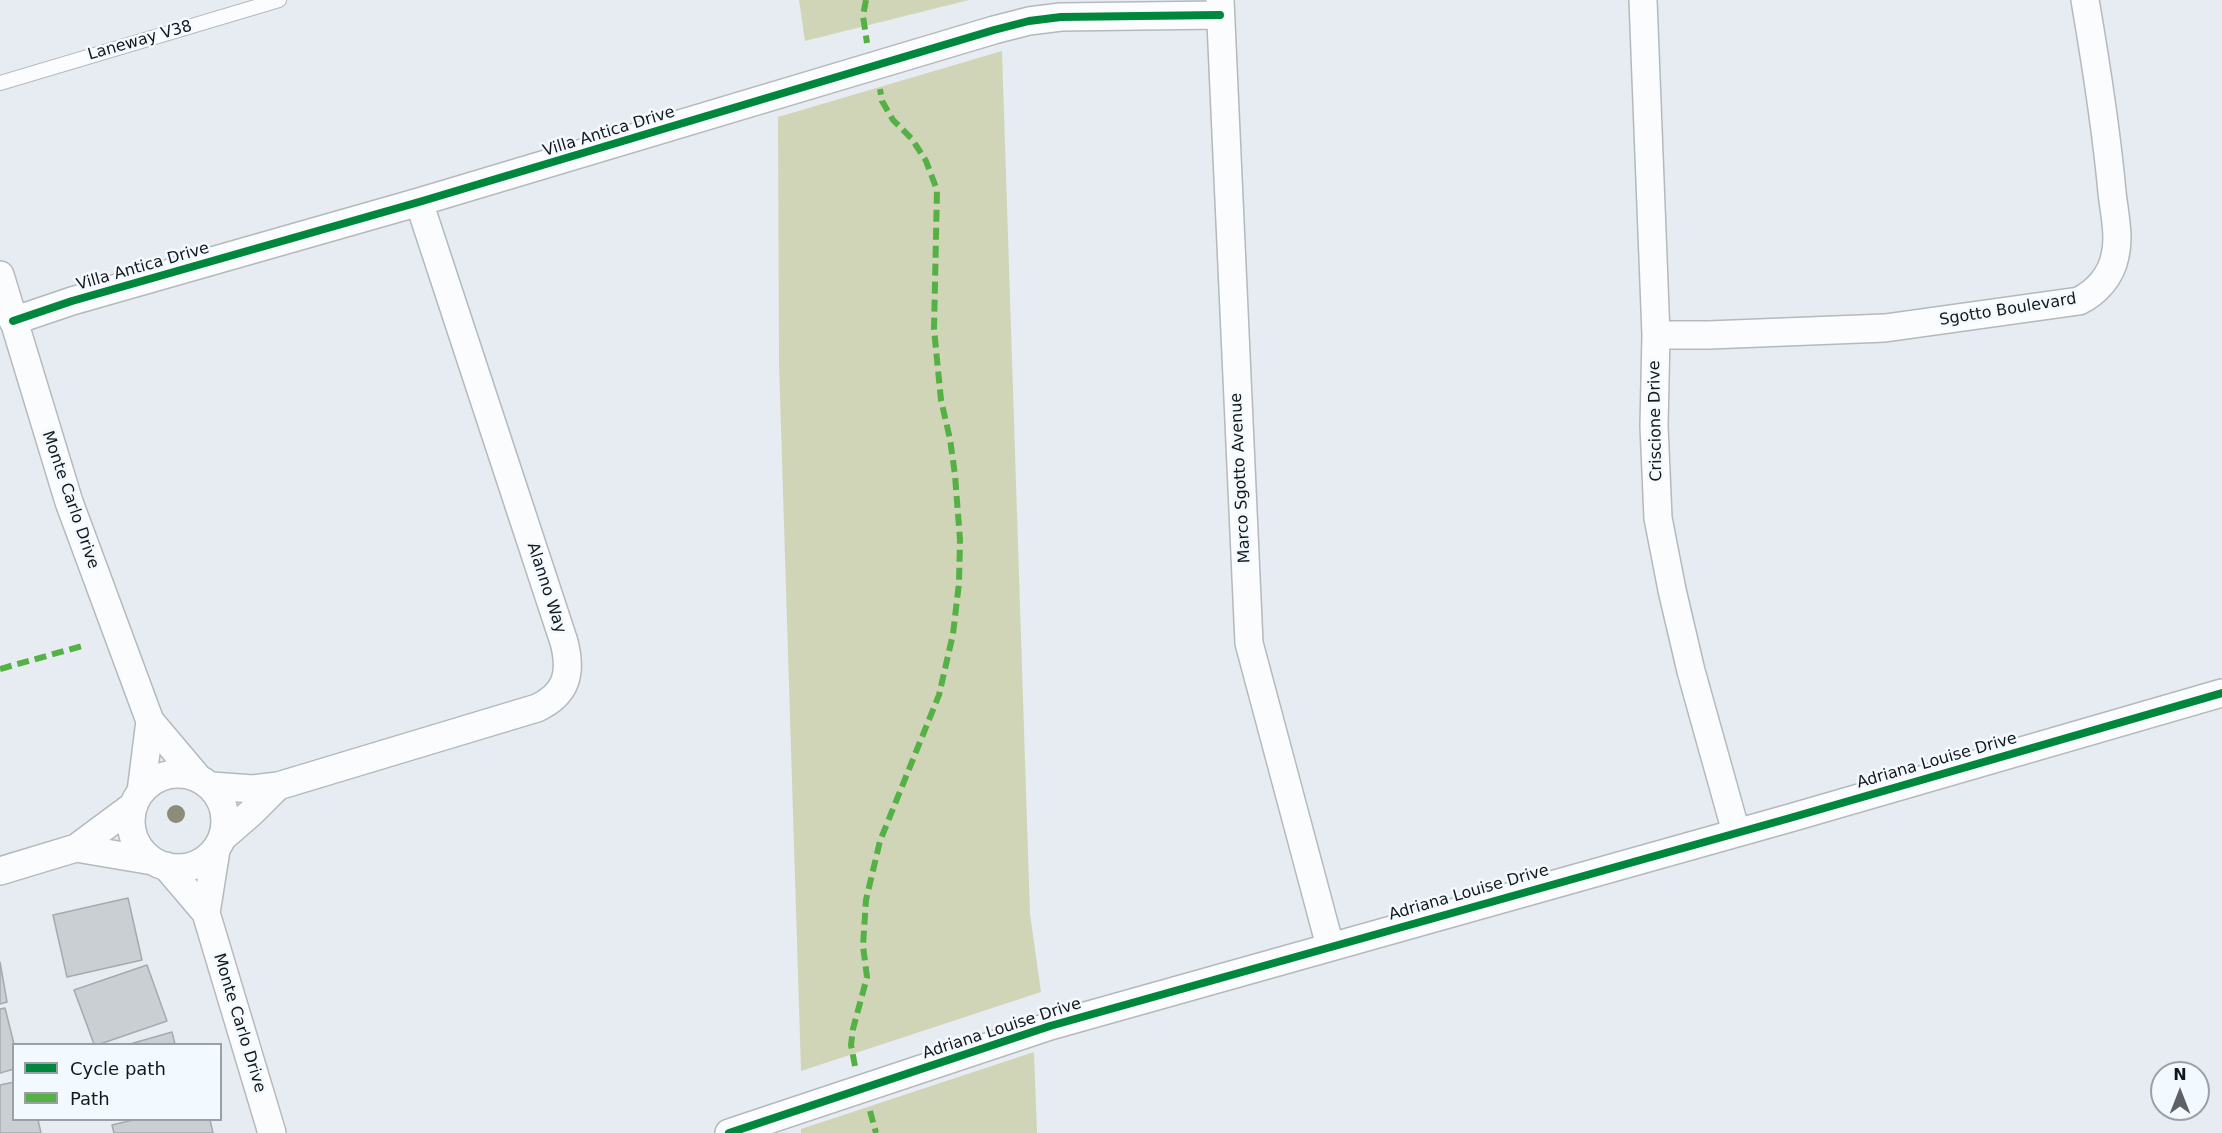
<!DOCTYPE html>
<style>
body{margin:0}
#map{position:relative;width:2222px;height:1133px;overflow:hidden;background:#e7ecf2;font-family:"DejaVu Sans",sans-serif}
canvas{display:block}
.legend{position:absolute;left:12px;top:1043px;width:210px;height:78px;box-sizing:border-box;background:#f3faff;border:2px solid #9aa0a4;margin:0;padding:8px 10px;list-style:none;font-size:18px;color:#14181b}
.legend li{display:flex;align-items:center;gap:12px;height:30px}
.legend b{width:30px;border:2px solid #9aa0a4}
.north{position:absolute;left:2150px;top:1061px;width:60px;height:60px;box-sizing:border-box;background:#f3faff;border:2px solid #9aa0a4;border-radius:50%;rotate:0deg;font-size:16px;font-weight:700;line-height:24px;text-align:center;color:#14181b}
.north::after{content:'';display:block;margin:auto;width:21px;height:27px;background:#5e6266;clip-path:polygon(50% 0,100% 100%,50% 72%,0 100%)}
</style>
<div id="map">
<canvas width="2222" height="1133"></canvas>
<ul class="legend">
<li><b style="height:8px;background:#00873e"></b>Cycle path</li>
<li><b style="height:8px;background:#55b145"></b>Path</li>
</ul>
<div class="north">N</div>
</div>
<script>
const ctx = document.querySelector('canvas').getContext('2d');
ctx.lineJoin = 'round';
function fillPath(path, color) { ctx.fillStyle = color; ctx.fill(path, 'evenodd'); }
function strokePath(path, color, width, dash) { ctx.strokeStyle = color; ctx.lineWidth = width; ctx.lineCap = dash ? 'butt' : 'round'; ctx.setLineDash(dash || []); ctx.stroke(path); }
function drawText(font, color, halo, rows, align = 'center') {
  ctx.font = font + ' "DejaVu Sans",sans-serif'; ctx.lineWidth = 5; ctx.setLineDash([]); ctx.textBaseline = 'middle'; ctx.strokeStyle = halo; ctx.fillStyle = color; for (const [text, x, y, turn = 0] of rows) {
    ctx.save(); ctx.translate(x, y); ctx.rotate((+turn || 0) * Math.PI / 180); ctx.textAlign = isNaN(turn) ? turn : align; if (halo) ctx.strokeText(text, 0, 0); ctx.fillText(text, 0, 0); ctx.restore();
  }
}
const green = new Path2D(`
 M799,0H969L805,41Z
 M1002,51L1030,914L1041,992L801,1071L779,364L778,117Z
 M1034,1052L1037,1133H801V1129Z`);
const building = new Path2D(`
 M128,898L142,960L67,977L53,915Z
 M0,962L7,1002L0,1004Z
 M147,965L167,1021L100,1044H94L74,990Z
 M5,1008L14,1044V1069L0,1073V1009Z
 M172,1032L175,1044H130Z
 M14,1082V1120H38L41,1133H0V1085Z
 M133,1120H210L213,1133H114L112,1125Z`);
const service = new Path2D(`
 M0,83L279,0`);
const minor = new Path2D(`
 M1220,0L1249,643L1330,946
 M1643,0L1656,335L1654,426L1658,518L1672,590L1691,671L1736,832
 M0,275L69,502L150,721L199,779
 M13,321L72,301L419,202L994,30L1029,21L1061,17L1220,15
 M1656,335H1709L1885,328L2079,301C2097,292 2111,276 2115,256C2120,236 2114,212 2112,192C2106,127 2096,64 2085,0
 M131 821a47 47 0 1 1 94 0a47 47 0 1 1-94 0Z
 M211,786L253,789L278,786L537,708C567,694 572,673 564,642L419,202
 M141,792L150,721
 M222,838L252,812L278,786
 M76,848L153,861
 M166,866L206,913L272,1133
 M0,871L76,848L134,805
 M206,913L216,850
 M729,1133L1050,1026L1790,818L2222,693`);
const quiet = new Path2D(`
 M866,0L863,16L867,43
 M0,669L82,646
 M855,1066L851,1045L853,1029L867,977L863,946L866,900L880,841L939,695L953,634L959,583L960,540L955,475L950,439L941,400L934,329L937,190L926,161L912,139L893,120L882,101L880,89
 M870,1111L876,1133`);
const cycleway = new Path2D(`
 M13,321L72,301L419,202L994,30L1029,21L1061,17L1220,15
 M729,1133L1050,1026L1790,818L2222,693`);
const trees = [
 [176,814]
];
const streetNames = [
 ["Laneway V38",140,41,-16],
 ["Villa Antica Drive",609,132,-17],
 ["Villa Antica Drive",143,267,-16],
 ["Sgotto Boulevard",2008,310,-9],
 ["Criscione Drive",1656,421,-91],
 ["Marco Sgotto Avenue",1241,478,-93],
 ["Monte Carlo Drive",70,500,71],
 ["Alanno Way",546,588,72],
 ["Adriana Louise Drive",1937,761,-16],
 ["Adriana Louise Drive",1469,893,-16],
 ["Monte Carlo Drive",239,1023,73],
 ["Adriana Louise Drive",1002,1029,-18]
];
fillPath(green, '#d1d5b8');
fillPath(building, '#cacfd3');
strokePath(building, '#a6aaae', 1.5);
strokePath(service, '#b4b9bd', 16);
strokePath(minor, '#b4b9bd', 30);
strokePath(service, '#fbfcfd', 14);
strokePath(minor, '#fbfcfd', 27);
strokePath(quiet, '#55b145', 6, [12, 6]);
strokePath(cycleway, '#00873e', 8);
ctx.fillStyle = '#8b8d79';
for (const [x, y] of trees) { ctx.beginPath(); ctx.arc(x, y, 9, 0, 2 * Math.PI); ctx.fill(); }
drawText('16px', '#14181b', '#f3faff', streetNames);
</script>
